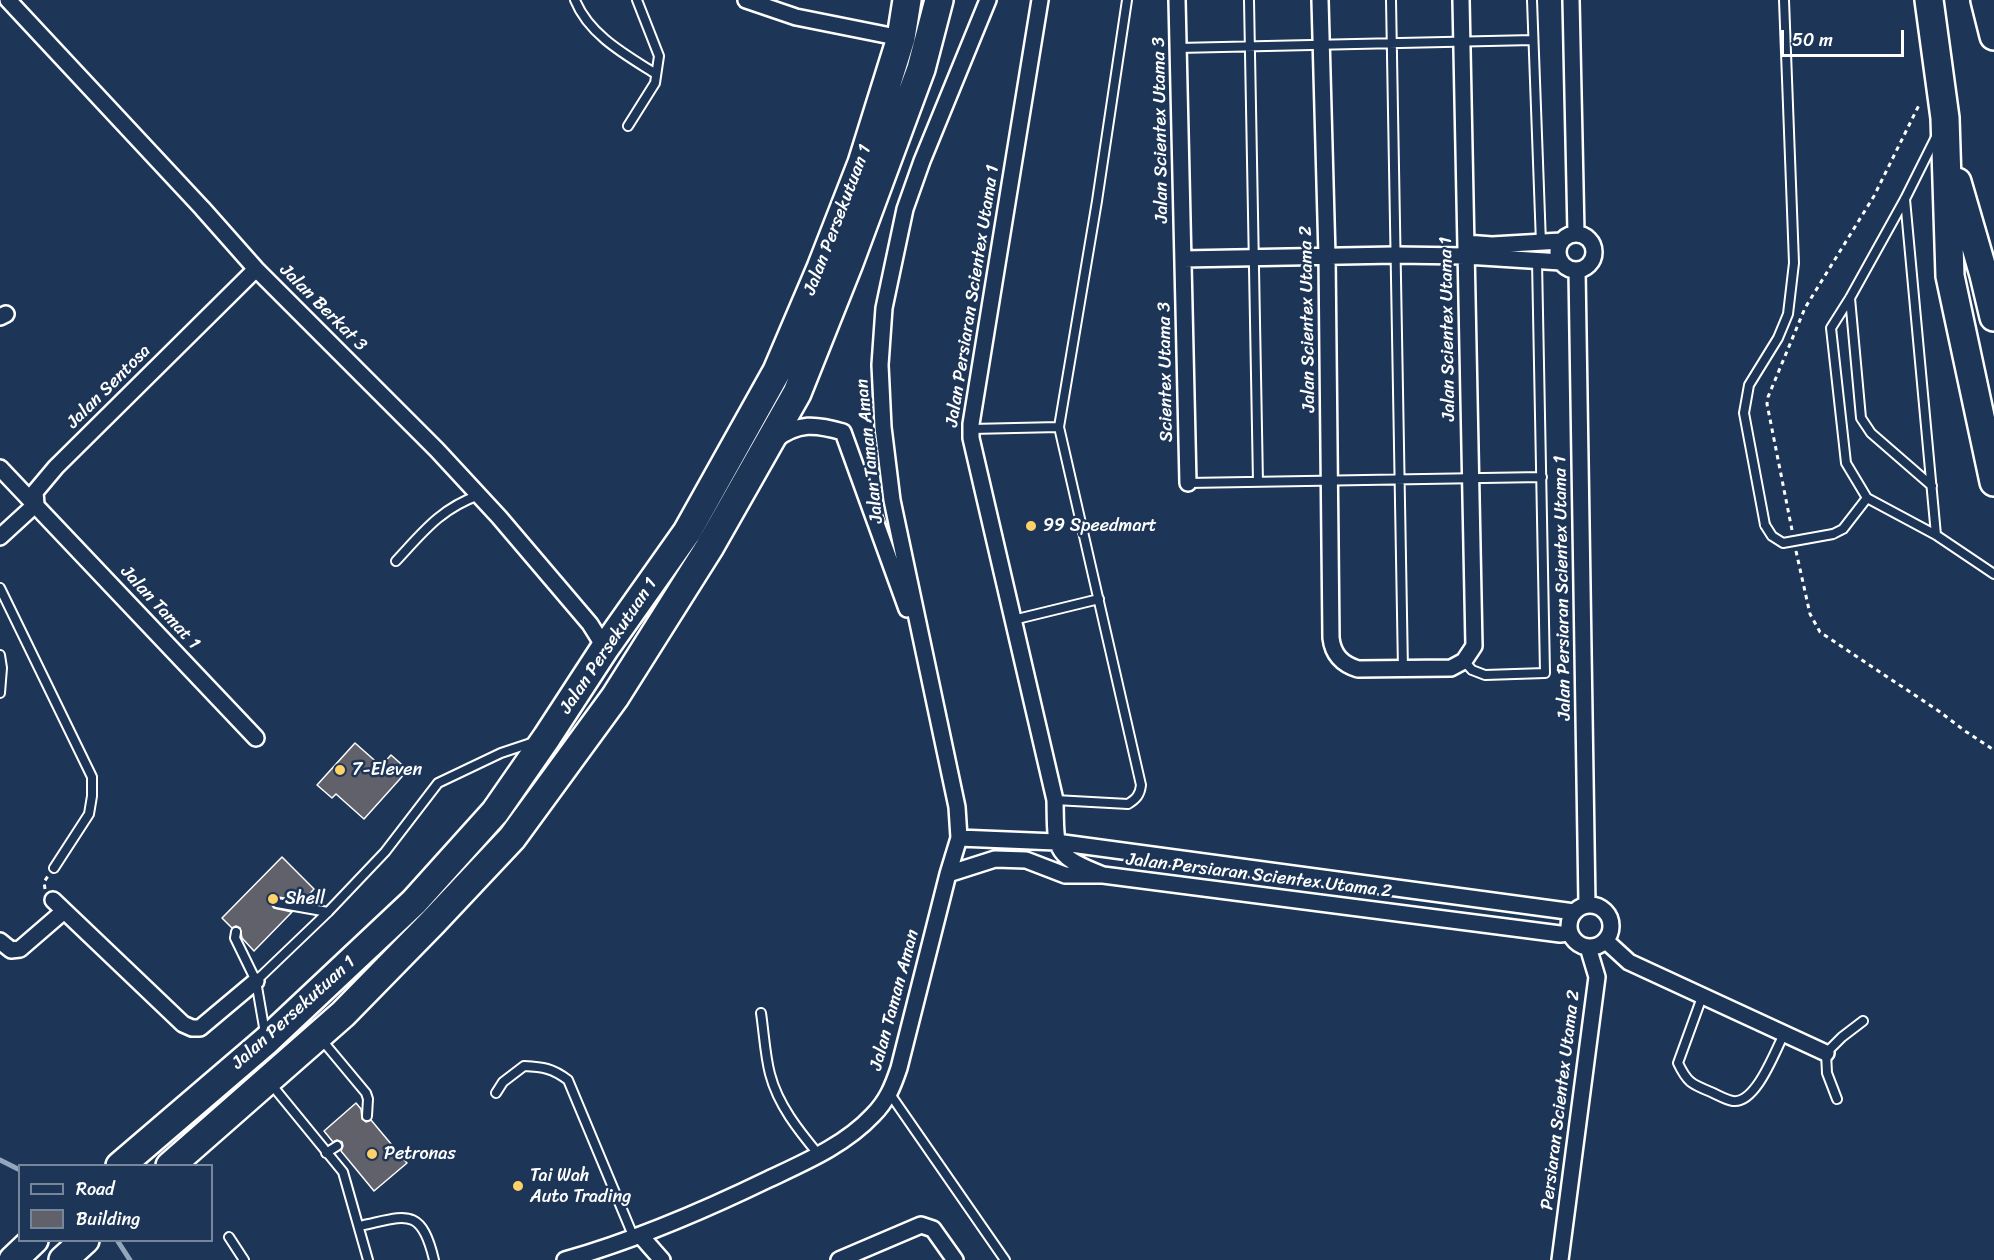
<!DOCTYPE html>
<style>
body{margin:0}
#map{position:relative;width:1994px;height:1260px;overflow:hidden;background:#1d3557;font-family:Sriracha,sans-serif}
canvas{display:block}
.legend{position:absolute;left:18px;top:1164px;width:195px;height:78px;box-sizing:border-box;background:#1d3557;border:2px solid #77869a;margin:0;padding:8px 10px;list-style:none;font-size:18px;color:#fff}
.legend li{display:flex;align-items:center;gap:12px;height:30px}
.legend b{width:30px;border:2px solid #77869a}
.scale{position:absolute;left:1781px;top:30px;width:123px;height:27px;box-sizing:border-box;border:3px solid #fff;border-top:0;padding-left:8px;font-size:18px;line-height:21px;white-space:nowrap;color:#fff;-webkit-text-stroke:4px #1d3557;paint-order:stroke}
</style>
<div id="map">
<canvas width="1994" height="1260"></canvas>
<ul class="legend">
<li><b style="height:8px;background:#1d3557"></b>Road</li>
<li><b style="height:16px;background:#61616b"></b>Building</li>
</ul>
<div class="scale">50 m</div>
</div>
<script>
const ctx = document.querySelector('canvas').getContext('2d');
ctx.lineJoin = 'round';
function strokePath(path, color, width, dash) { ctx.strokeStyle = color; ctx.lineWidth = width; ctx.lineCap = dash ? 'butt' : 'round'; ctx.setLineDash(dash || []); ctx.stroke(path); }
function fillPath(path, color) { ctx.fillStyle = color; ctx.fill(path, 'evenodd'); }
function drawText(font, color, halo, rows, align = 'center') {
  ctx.font = font + ' Sriracha,sans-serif'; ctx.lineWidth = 5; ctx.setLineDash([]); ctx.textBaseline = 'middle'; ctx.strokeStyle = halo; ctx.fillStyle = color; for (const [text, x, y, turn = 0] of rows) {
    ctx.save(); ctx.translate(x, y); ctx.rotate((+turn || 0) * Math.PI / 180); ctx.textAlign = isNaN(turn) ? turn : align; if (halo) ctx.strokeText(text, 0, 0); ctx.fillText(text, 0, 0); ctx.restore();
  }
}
const stream = new Path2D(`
 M0,1160L20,1170
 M117,1240L130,1260`);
const building = new Path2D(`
 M355,743L381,766L391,755L408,770L364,819L336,794L332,798L317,785Z
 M282,857L314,889L303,901L278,897L273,899L271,904L274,908L292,912L254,951L242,938L240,928L236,926L232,928L222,918Z
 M356,1103L361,1109L362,1119L366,1122L371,1120L407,1163L374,1191L341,1151L343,1146L342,1142L337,1140L333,1142L324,1131Z`);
const path = new Path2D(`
 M1792,530L1767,404L1768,397L1805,308L1874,196L1920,103
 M1796,551L1810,614L1820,632L1940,712L1965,731L1994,750
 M45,889L44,882L48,876`);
const lane = new Path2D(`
 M575,0C589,35 626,55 656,74
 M1249,0L1258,482
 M1391,0L1403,669
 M1532,0L1541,243
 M1178,48L1533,40
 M628,126L655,83L659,56L637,0
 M1937,135L1905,199L1850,298L1831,328L1846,463L1867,498L1936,535L1994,574
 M1905,199L1936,535
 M1850,298L1861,418L1871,433L1932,486
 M971,429L1059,427
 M1188,483L1542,477
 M1765,525L1744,413L1749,385L1778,338L1788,314L1794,263L1784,0
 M1833,534L1843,529L1867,498
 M396,561C423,532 440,509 479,495
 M0,588L92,777V796L89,814L54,868
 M1013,620L1099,599
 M0,655L2,668L0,693
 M1464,661L1472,670L1485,675L1545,673L1537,261
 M1055,800L1128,804C1136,799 1140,795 1141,785L1059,427L1097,201L1127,0
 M277,903L328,912
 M236,932L235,938L256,981L265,1033
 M256,981L328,912L385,852L438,783L501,753L534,742
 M1702,997L1678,1063C1687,1082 1691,1084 1711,1092C1718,1095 1726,1100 1733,1101C1756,1104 1775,1051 1784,1034
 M761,1013C764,1033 765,1055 770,1074C778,1105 799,1131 819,1155
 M321,1039L366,1093L368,1099L367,1116
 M271,1084L343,1172L368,1260
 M496,1093L503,1082L524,1066C543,1067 552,1068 568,1080L634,1238
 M890,1094L1005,1260
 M1837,1099L1827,1073L1826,1053L1842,1037L1863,1021
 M326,1153L337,1146
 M359,1226C404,1217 421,1204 434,1260
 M229,1237L244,1260`);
const street = new Path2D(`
 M8,0L202,208L256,269L437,450L499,517L590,624L605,648
 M746,0L796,17L901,38
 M1040,0L971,424V438L1055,800C1056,850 1052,855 1103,875
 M1177,0L1188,483
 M1320,0L1327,256L1331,638C1333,655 1342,664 1358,669L1451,668L1464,661L1474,646L1461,0
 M1571,0L1576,233
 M1558 252a18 18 0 1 1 36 0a18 18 0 1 1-36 0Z
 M1466,243L1492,245L1561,241
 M1183,259L1395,255L1466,256L1561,262
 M1577,270L1587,905
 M0,317L6,314
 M775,440C798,422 816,424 843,432L907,609
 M0,468L256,738
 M0,537L36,504L35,492L56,467L256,269
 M959,838L1056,842L1574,912
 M948,874L995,859L1026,860L1065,875H1103L1560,934L1570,933
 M53,900L183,1024L192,1028H200L256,981
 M1569 926a21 21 0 1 1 42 0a21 21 0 1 1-42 0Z
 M0,941L11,950L20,949L64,911
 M1606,941L1629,962L1826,1053
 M640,1235L662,1260
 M565,1260C636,1240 703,1211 769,1179C805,1162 845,1145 873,1115C887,1101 893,1086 899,1068L948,874L959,838L957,807L892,500L883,427L880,365L884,308L905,209L922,161L988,0
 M839,1260L921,1225L933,1229L955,1260
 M1560,1260L1597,977L1588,947`);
const highway = new Path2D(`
 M1929,0L1945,118L1950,276L1994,482
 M1985,0L1994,36
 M1957,182L1984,275L1994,317
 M120,1166L266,1041L414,902L495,812L547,737L605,648L687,532L777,371L821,268L862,163L901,38L907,0
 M170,1166L343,1014L433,922L512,838L615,697L709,548L797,393L849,263L921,69L939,0
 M13,1260L34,1240
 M63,1260L85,1240`);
const laneBridge = new Path2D(`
 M1765,525L1772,536L1783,543L1833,534`);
const markers = [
 [1031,526,6,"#ffd166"],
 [340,770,6,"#ffd166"],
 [273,899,6,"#ffd166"],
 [372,1154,6,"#ffd166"],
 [518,1186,6,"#ffd166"]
];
const streetNames = [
 ["Jalan Scientex Utama 3",1161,130,-91],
 ["Jalan Persekutuan 1",838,220,-69],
 ["Jalan Persiaran Scientex Utama 1",973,296,-81],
 ["Jalan Berkat 3",323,308,45],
 ["Jalan Scientex Utama 2",1308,319,-91],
 ["Jalan Scientex Utama 1",1448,329,-91],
 ["Scientex Utama 3",1166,372,-91],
 ["Jalan Sentosa",109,387,-45],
 ["Jalan Taman Aman",870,451,-96],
 ["Jalan Persiaran Scientex Utama 1",1563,588,-91],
 ["Jalan Tamat 1",160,608,47],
 ["Jalan Persekutuan 1",609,646,-56],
 ["Jalan Persiaran Scientex Utama 2",1259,876,7],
 ["Jalan Taman Aman",895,1000,-75],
 ["Jalan Persekutuan 1",294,1013,-42],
 ["Persiaran Scientex Utama 2",1561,1100,-83]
];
const poiNames = [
 ["99 Speedmart",1043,526],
 ["7-Eleven",352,770],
 ["Shell",285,899],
 ["Petronas",384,1154],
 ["Tai Wah",530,1176],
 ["Auto Trading",530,1197]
];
strokePath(stream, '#93a6bc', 5);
fillPath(building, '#61616b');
strokePath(building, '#fff', 1.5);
strokePath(lane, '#fff', 12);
strokePath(street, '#fff', 20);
strokePath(highway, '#fff', 32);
strokePath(path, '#fff', 3, [4.5, 4.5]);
strokePath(lane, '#1d3557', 8);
strokePath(street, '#1d3557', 15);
strokePath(highway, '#1d3557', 27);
strokePath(laneBridge, '#fff', 12, []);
strokePath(laneBridge, '#1d3557', 8);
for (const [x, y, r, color] of markers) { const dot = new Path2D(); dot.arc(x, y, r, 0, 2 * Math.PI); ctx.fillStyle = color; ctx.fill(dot); strokePath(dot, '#1d3557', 2); }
drawText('18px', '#fff', '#1d3557', streetNames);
drawText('18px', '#fff', '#1d3557', poiNames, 'left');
</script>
